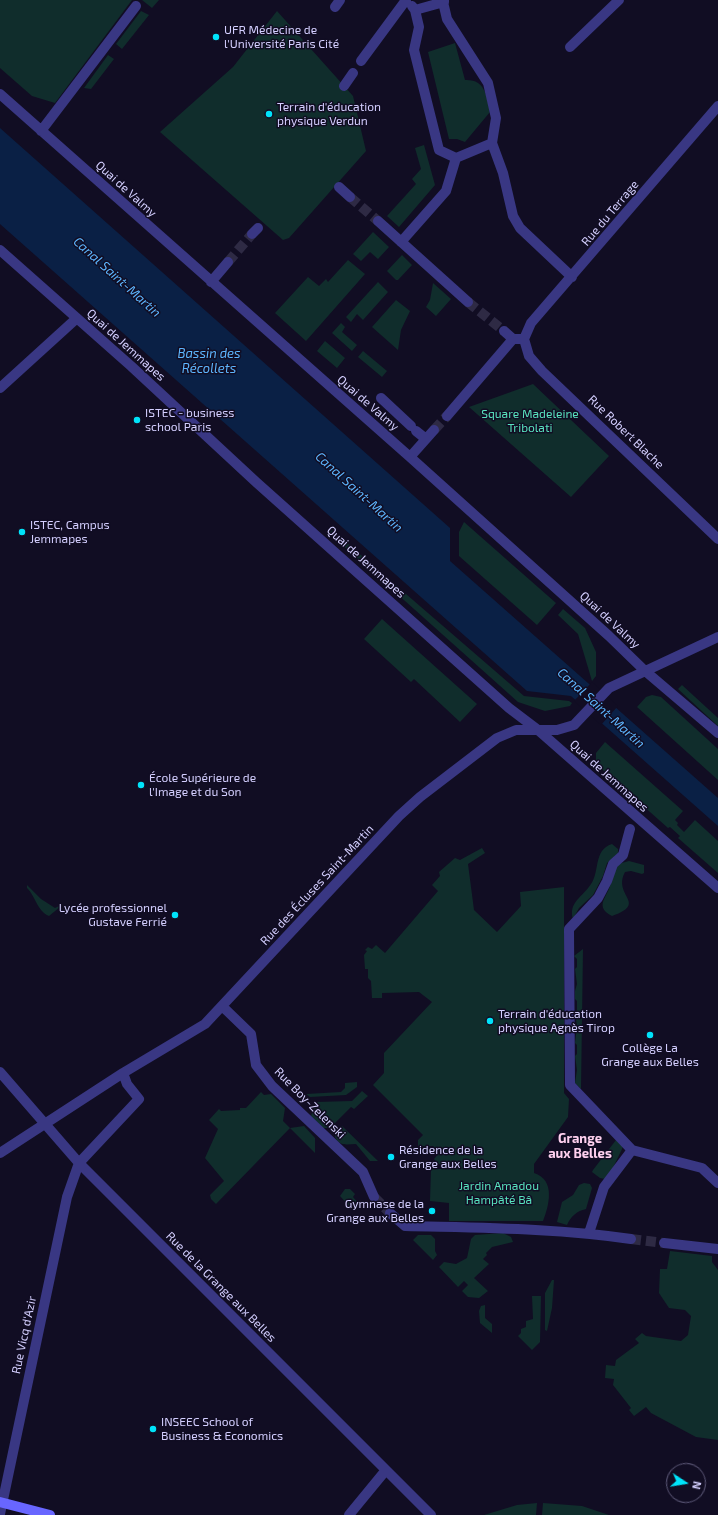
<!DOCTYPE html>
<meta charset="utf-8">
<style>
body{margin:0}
#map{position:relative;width:718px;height:1515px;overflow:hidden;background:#110d23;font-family:"Exo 2",sans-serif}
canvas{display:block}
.north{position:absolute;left:666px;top:1463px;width:40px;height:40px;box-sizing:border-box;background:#110d23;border:1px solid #5f5b7b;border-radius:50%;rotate:102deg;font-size:11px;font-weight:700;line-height:16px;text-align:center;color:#d4cfff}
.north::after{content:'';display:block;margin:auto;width:14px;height:18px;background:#00e3fa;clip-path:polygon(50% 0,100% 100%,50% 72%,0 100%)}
</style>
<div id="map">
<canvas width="718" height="1515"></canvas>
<div class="north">N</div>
</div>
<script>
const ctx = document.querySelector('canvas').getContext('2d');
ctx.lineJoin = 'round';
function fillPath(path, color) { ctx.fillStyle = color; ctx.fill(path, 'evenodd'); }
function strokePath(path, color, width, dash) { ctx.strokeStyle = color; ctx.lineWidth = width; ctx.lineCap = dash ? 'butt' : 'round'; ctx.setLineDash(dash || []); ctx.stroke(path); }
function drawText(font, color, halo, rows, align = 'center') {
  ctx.font = font + ' "Exo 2",sans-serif'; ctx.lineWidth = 3; ctx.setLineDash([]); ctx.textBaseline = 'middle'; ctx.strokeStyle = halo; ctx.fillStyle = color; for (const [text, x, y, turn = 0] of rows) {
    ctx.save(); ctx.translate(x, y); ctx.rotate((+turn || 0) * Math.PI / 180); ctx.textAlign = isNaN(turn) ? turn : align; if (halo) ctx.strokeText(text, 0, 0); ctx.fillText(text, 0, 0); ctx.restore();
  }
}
const green = new Path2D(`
 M0,0H132L55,103L32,96L0,68Z
 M142,0H159L152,8Z
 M141,11L149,15L122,49L116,44Z
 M277,11L353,96L366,151L289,238L283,240L160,132L233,67Z
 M455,43L465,80C485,79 487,96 490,112L465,142L457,139H449L428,52Z
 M108,55L114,59L91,89L84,88Z
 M424,145L435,185L399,227L387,216L416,184L412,179L421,169L415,148Z
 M373,232L389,247L378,259L370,252L361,261L353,254Z
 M402,255L412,265L398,280H396L387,271Z
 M348,260L365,274L306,341L275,313L308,277L319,286L326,279L328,282Z
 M378,282L388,292L363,320L357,314L351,322L346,317Z
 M433,283L451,299L436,316L426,307L430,300Z
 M396,300L410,311L401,330L398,350L372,327Z
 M341,323L345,327L342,332L357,345L352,351L332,333Z
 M325,341L345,358L337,368L317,351Z
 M363,351L387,371L382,377L358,357Z
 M533,384L609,456L571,497L469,407Z
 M464,522L556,603L537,625L459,556V532Z
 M332,530L524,696L569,701L572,703L570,706L545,711L518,702L329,533Z
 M563,609L585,628L596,652V676L592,681L578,634L558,615Z
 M382,619L477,704L460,722L414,679L411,682L364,639Z
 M682,685L718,718V726L678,689Z
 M652,695L661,697L718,749V780L637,707L646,697Z
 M605,742L683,811L675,820L678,823L677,825L684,832L695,820L718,841V873L678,838L680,836L670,827L668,828L596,764V753Z
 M612,844L618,849V853L607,863L603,876L593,895L579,908L573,919C568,902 583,897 591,884C600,872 593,850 612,844Z
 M482,848L485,853L468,864L474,910L497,932L521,906L520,892L564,887V1093L569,1099L568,1117L534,1164V1173C556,1180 549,1206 543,1221H449V1203L430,1201L431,1169H448V1164H438L434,1159L440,1152L433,1146H418V1140L423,1135L373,1085L384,1073V1053L432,1002L419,992L382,993V998H372L371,981L368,978V969H365L364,955L367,951L365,950L368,947L372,949L376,945L385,953L438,891L432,885L440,876L439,872L455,858L460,860Z
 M629,861L644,865V873L642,874L631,871L625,872C612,896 649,903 612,916C594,907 607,897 610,886C613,878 614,871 618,864Z
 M27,885L41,899L55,908L59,906L60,907L49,916C37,911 36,897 27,888Z
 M583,949L581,1089L575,1083L577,1070L575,1056L577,1054V1045L575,1043L577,1026L575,1012L577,1010V1001L575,999V991L577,984L575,969L577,967V959L574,956Z
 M357,1082V1087L346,1095L310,1097L306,1094L341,1092L345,1088V1083Z
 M362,1091L368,1096L354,1109L351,1107L330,1128H323L311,1116L316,1102L352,1101Z
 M261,1092L264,1095L271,1094L285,1108L283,1121L290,1128L304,1126L315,1138V1153L290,1128L216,1204L211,1199L210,1195L224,1181L205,1158L218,1129L209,1120L219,1109L221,1111L240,1110V1108H246Z
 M342,1126L378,1161H370L356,1144C347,1144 340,1147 335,1137L336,1132Z
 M616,1140L623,1146L622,1149L610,1174L605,1179L600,1178L592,1172L593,1170Z
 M584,1183L590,1184L592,1188L586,1209C577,1211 571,1216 567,1225L557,1222L562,1202L573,1195L579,1185Z
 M345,1189H350L355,1194L353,1197L359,1204L350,1207L340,1196Z
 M503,1233L511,1237L513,1242L492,1247L486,1253L487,1255L483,1259L489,1264L474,1278L488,1291L479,1298L468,1297L462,1291L468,1285L464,1281L458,1287L439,1267L444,1262L456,1264L467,1258L471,1239L475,1235Z
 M418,1235H431L435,1239V1251L437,1255L433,1260L413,1240Z
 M670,1251L712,1256V1262L718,1270V1440L696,1437L651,1413L646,1407L634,1416L629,1410L631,1408L613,1385L614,1379L605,1378L606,1365L615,1366L616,1360L639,1343L635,1339L642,1333L646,1336L681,1341L688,1335L691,1316L685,1310L669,1308L659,1293L660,1269H667Z
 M552,1280H554L552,1308L547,1331L545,1330V1293Z
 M532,1296H541L540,1342L532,1350L518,1336L521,1333V1329L526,1327V1321L533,1319Z
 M485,1305V1318L492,1324V1333L480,1323L479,1311L481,1306Z
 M537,1503L536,1515H484L517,1505Z
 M543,1503L582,1506L609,1515H542Z`);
const water = new Path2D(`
 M0,128L450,528V561L718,798V826L571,696L527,691L0,224Z`);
const pier = new Path2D(`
 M592,682L618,706L601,725L574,701Z`);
const streetTunnel = new Path2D(`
 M350,197L378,221
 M228,262L252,234
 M468,302L504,331
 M434,430L447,416
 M374,1197L390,1213
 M631,1239L664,1243`);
const street = new Path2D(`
 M443,2L447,19L488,83L496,118L492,143L503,173L513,216L520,228L572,277
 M412,6L415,10L444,2V0
 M335,7L340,0
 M415,10L419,27L414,50L439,150L456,158L492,143
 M570,47L619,0
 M361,61L406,0
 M344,86L353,73
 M0,94L410,457L609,636L644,670L718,733
 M41,131L136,6
 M339,187L350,197
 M378,221L468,302
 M252,234L258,228
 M401,242L446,191L456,158
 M0,250L131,366L256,482L509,708L538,730L718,888
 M211,282L228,262
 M504,331L513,339
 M524,339L531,323L718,106
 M524,339L529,356L542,371L718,539
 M0,388L77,318
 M381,398L411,426
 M447,416L513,339H524
 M416,431L426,439
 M410,457L434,430
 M630,829L623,855L613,864L607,881L598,898L569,929L570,1085L632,1150
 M222,1006L251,1034L256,1065L272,1086L363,1172L374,1197
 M0,1072L79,1163L431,1515
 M632,1150L702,1168L718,1183
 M0,1153L123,1073L205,1024L399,816L420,797L497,738L516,730H557L574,725L609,688L718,637
 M390,1213L405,1226C480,1228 556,1228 631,1239
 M589,1233L604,1187L632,1150
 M664,1243L718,1249
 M0,1514L67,1197L79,1163L139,1099L127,1084L123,1073
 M349,1515L386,1470`);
const secondary = new Path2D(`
 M0,1502L50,1515`);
const markers = [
 [216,37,4,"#00e3fa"],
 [269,114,4,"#00e3fa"],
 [137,420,4,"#00e3fa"],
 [22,532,4,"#00e3fa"],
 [141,785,4,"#00e3fa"],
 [175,915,4,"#00e3fa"],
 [490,1021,4,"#00e3fa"],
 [650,1035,4,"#00e3fa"],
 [391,1157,4,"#00e3fa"],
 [432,1211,4,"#00e3fa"],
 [153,1429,4,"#00e3fa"]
];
const poiNames = [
 ["UFR Médecine de",224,30],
 ["l'Université Paris Cité",224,44],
 ["Terrain d'éducation",277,107],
 ["physique Verdun",277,121],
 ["ISTEC - business",145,413],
 ["school Paris",145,427],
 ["ISTEC, Campus",30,525],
 ["Jemmapes",30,539],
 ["École Supérieure de",149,778],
 ["l'Image et du Son",149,792],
 ["Lycée professionnel",167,908,"right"],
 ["Gustave Ferrié",167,922,"right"],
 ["Terrain d'éducation",498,1014],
 ["physique Agnès Tirop",498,1028],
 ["Collège La",650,1048,"center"],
 ["Grange aux Belles",650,1062,"center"],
 ["Résidence de la",399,1150],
 ["Grange aux Belles",399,1164],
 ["Gymnase de la",424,1204,"right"],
 ["Grange aux Belles",424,1218,"right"],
 ["INSEEC School of",161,1422],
 ["Business & Economics",161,1436]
];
const streetNames = [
 ["Quai de Valmy",126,189,42],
 ["Rue du Terrage",610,213,-50],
 ["Quai de Jemmapes",126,345,42],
 ["Quai de Valmy",368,403,41],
 ["Rue Robert Blache",626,432,44],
 ["Quai de Jemmapes",366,562,42],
 ["Quai de Valmy",610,620,43],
 ["Quai de Jemmapes",609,776,42],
 ["Rue des Écluses Saint-Martin",317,885,-47],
 ["Rue Boy-Zelenski",310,1103,45],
 ["Rue de la Grange aux Belles",221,1287,45],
 ["Rue Vicq d'Azir",24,1335,-78]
];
const parkNames = [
 ["Square Madeleine",530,414],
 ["Tribolati",530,428],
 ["Jardin Amadou",499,1186],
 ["Hampâté Bâ",499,1200]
];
const waterNames = [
 ["Canal Saint-Martin",117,277,42],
 ["Bassin des",209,354],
 ["Récollets",209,369],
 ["Canal Saint-Martin",359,492,42],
 ["Canal Saint-Martin",601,708,42]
];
const neighbourhoodNames = [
 ["Grange",580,1139],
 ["aux Belles",580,1154]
];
fillPath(green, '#102d2c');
fillPath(water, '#0a2045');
fillPath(pier, '#110d23');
strokePath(streetTunnel, '#2e2a44', 10, [10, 5]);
strokePath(street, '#393783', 10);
strokePath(secondary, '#6866ff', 10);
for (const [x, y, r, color] of markers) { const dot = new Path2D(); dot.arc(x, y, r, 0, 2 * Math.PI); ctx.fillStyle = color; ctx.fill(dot); strokePath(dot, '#110d23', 1.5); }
drawText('12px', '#d4cfff', '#110d23', poiNames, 'left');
drawText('12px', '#d4cfff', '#110d23', streetNames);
drawText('12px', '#58e2be', '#110d23', parkNames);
drawText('italic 13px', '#5db6ff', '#110d23', waterNames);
drawText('bold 13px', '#ffd1ef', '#110d23', neighbourhoodNames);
</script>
